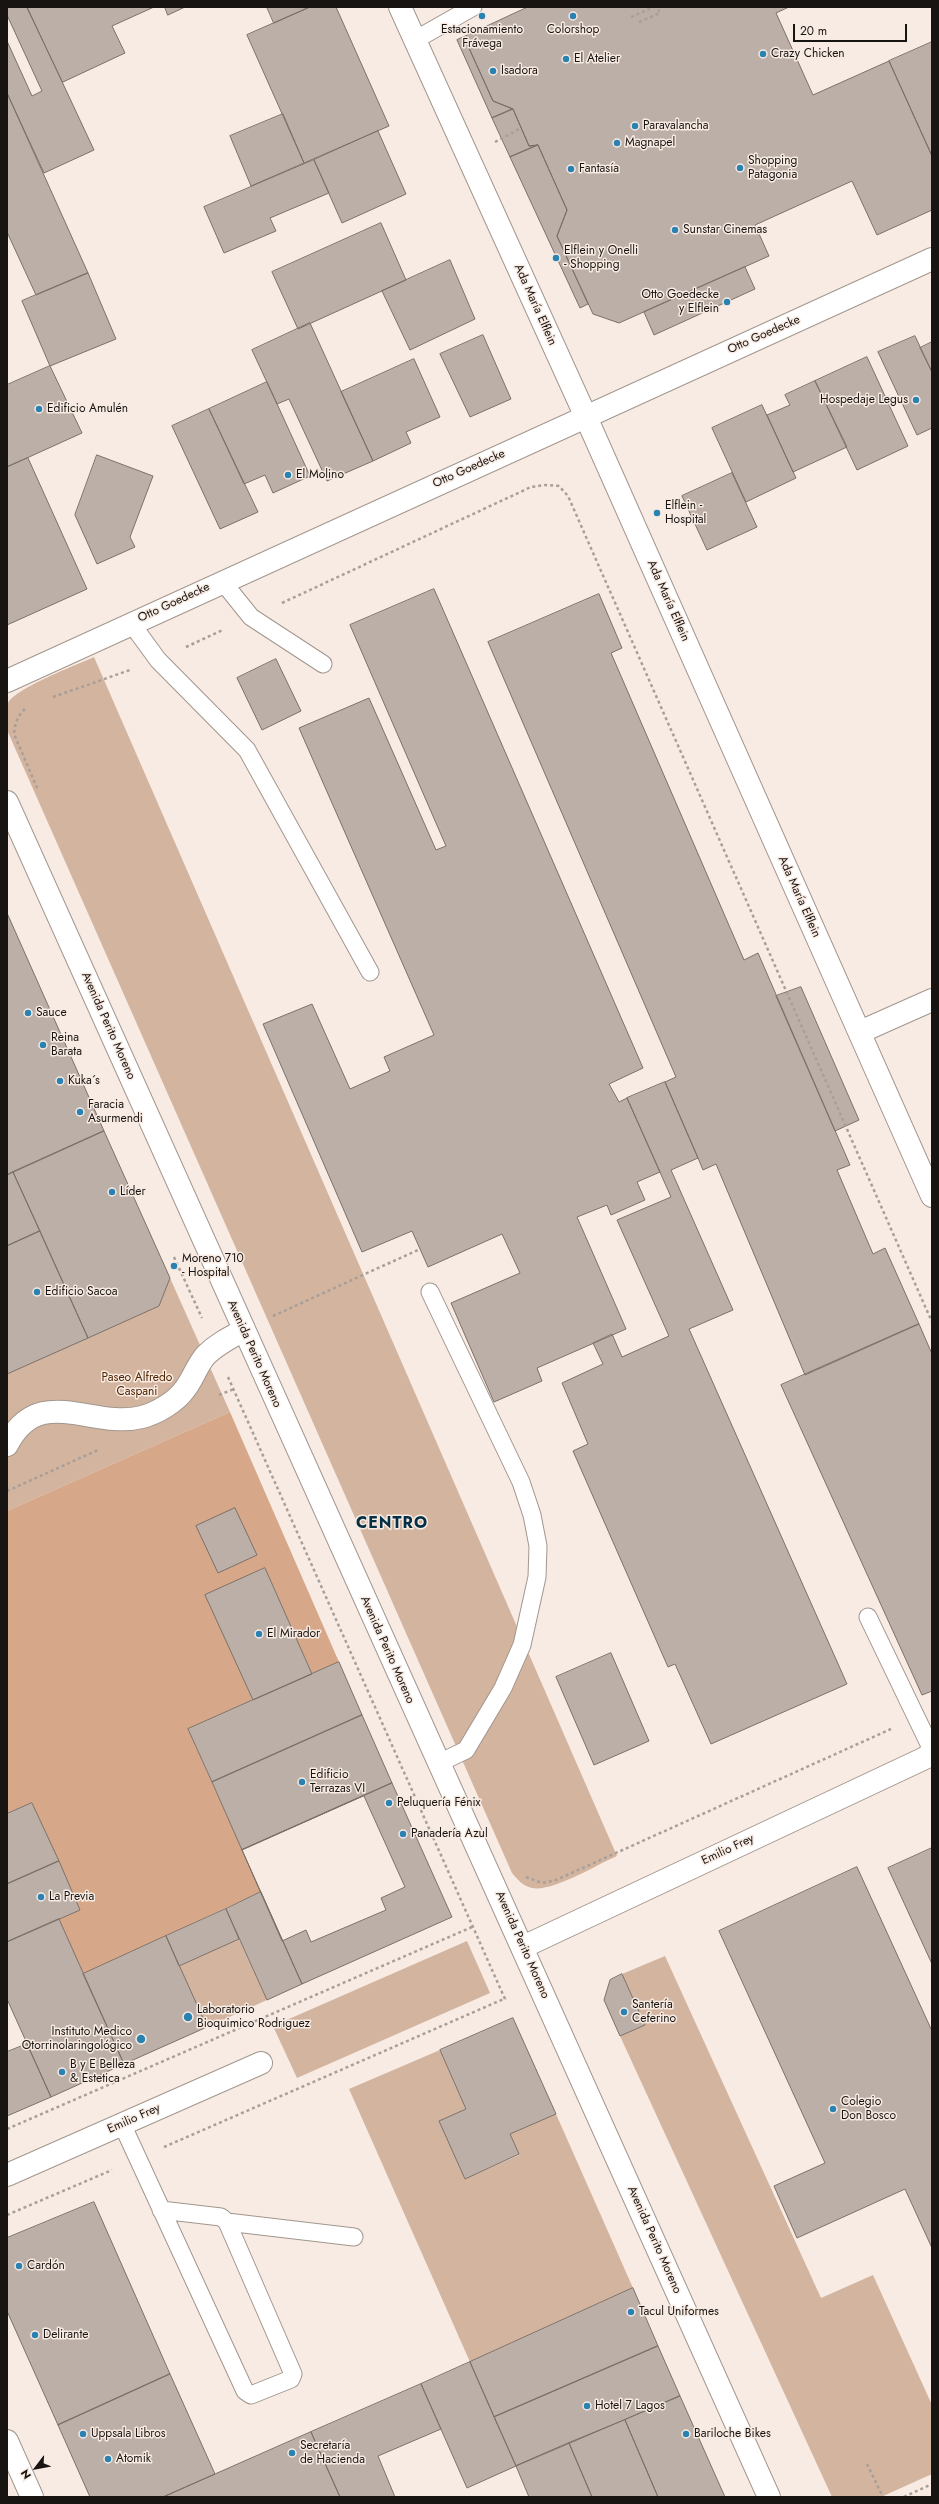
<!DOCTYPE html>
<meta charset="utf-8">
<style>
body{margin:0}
#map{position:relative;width:939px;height:2504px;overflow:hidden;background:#f8ebe3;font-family:Jost,sans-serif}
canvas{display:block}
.frame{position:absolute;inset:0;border:8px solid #181411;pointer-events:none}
.north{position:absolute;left:16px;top:2448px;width:40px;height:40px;-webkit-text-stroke:3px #f8ebe3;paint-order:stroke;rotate:238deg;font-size:11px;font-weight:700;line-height:16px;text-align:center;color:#181411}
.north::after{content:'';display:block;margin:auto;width:14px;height:18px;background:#181411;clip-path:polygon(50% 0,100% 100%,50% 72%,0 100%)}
.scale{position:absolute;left:793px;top:24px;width:114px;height:18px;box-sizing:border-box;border:2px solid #181411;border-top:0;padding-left:5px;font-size:12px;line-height:14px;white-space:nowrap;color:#181411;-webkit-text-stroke:3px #f8ebe3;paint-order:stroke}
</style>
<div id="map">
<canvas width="939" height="2504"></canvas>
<div class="frame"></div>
<div class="north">N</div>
<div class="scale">20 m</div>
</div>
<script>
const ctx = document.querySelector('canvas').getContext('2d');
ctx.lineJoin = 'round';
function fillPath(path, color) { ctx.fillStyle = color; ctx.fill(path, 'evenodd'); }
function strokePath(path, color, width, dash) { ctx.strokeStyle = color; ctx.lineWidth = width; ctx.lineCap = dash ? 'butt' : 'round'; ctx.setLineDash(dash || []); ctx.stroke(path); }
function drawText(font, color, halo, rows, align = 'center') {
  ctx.font = font + ' Jost,sans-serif'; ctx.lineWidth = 3; ctx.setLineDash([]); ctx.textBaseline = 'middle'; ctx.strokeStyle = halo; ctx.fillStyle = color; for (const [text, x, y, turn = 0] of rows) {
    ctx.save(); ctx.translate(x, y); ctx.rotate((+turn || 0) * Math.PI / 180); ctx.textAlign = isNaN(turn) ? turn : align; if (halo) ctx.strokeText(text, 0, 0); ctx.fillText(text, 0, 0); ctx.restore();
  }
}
const green = new Path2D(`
 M94,657L617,1856C596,1865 553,1892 532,1888C523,1886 518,1880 512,1873L7,730C7,723 5,710 8,703C16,688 76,665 94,657Z
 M170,1278L230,1412L7,1511V1374L159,1306Z
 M239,1939L267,2000L207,2027L179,1966Z
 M467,1941L490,1993L297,2078L273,2026Z
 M665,1956L821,2298L873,2275L932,2405V2474L881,2497H832L620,2036L645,2025L622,1974Z
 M440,2050L466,2109L440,2121L465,2179L519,2155L510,2134L556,2114L633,2288L470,2362L349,2089Z`);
const forest = new Path2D(`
 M230,1412L339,1662L312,1674L265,1568L206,1595L253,1700L188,1729L261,1892L83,1974L59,1919L80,1910L32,1803L7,1814V1511Z`);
const building = new Path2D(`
 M7,7H27L94,150L44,173L7,93V41L32,96L42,91L7,15Z
 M27,7H154L112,26L125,53L63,82Z
 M165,7H185L168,15Z
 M267,7H310L274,23Z
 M310,7H336L389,126L304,163L247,35Z
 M528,7H789L776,13L813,95L889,61L932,156V210L877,235L852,181L755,225L769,256L619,323L593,314L557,236L567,210L538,145L529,146L513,109L493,101L464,37Z
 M464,37L493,101L513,109L492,118L457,40Z
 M932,42V156L889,61Z
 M7,93L88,273L36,295L7,232Z
 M513,109L529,146L538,145L510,157L492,118Z
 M283,114L304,163L251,186L230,136Z
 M378,131L406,194L342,223L314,160Z
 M538,145L567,210L557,236L588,304L580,308L510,157Z
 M314,160L329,193L270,218L276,231L224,253L204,207Z
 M381,223L406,280L298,329L272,272Z
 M450,260L475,319L410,350L382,291Z
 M745,267L755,289L654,335L644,312Z
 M88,273L116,339L50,366L22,301Z
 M310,323L373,461L327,481L289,399L277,404L252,350Z
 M483,335L511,399L470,417L440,354Z
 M915,336L932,372V428L917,435L878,352Z
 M932,342V372L920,348Z
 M867,357L908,446L857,470L815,381Z
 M414,359L440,417L406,432L411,443L373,461L341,392Z
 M50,366L82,433L7,467V385Z
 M815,381L847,447L793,472L767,415L790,405L785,395Z
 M267,382L310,476L273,493L265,475L244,484L209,409Z
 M762,405L796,478L746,502L712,428Z
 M209,409L258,512L220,529L172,426Z
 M97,455L153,476L130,537L135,547L97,564L75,515Z
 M28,458L87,589L7,625V467Z
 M732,473L757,527L707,550L682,496Z
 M434,589L643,1068L609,1084L619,1102L627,1098L660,1172L637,1182L645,1200L611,1215L607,1205L577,1217L626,1329L537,1368L542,1381L494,1402L451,1303L520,1273L502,1234L428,1267L412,1231L362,1252L263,1024L312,1004L350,1089L390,1071L384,1057L434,1035L299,728L369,698L436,850L446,846L350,625Z
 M599,594L622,648L611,653L744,960L758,953L850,1165L837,1170L873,1254L885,1248L919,1324L805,1375L716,1164L703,1170L698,1158L665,1082L676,1077L488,642Z
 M276,659L301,711L262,730L237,678Z
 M7,913L104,1131L7,1175Z
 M801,987L859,1120L835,1131L776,996Z
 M665,1082L698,1158L671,1170L733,1310L689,1329L847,1684L711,1744L675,1664L668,1667L573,1451L588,1444L562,1383L603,1364L593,1343L612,1334L622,1357L669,1336L617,1220L671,1197L627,1098Z
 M104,1131L170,1278L159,1306L88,1338L13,1172Z
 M13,1172L40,1231L7,1246V1175Z
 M40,1231L88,1338L7,1374V1246Z
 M919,1324L932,1354V1691L922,1695L781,1385Z
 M235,1508L257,1555L218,1573L196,1526Z
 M265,1568L312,1674L253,1700L205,1595Z
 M611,1653L649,1741L594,1765L556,1677Z
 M339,1662L362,1715L212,1782L188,1729Z
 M362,1715L392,1783L242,1850L212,1782Z
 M392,1783L452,1917L302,1984L242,1850Z
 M364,1796L405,1887L381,1898L386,1910L311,1942L306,1930L282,1941L242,1850Z
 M32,1803L59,1861L7,1884V1814Z
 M932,1848V1964L888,1868Z
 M59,1861L80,1910L7,1942V1884Z
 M857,1867L932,2031V2248L905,2189L797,2238L774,2186L825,2163L719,1931Z
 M261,1892L302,1984L267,2000L226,1909Z
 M226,1909L239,1939L179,1966L166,1936Z
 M59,1919L124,2064L51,2097L7,1999V1942Z
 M166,1936L207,2027L124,2064L83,1974Z
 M622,1974L645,2025L620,2036L604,2000L610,1980Z
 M513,2018L556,2114L510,2134L519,2154L465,2179L439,2121L466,2109L440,2050Z
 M27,2044L51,2097L7,2116V2052Z
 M94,2202L170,2374L58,2425L7,2311V2238Z
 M633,2288L658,2346L494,2417L470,2362Z
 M658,2346L680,2396L516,2466L494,2417Z
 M470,2362L516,2466L467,2488L421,2384Z
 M170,2374L215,2474L163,2497H90L58,2425Z
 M421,2384L441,2429L378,2456L395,2497H340L311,2432Z
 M680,2396L725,2497H658L625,2420Z
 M625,2420L658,2497H592L569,2443Z
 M311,2432L340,2497H163L215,2474Z
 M569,2443L592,2497H529L516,2466Z`);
const path = new Path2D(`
 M631,17L654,7
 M639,22L660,13L657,7
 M495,142L521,128
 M282,603L531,487L545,485L559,486L568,496L932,1322
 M186,647L223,630
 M53,697L130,670
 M25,709C17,716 15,724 14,734L38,790
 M174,1257L202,1318
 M273,1316L420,1249
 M228,1377L505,1999
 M219,1395L234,1389
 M7,1491L98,1450
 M526,1877L542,1883L556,1880L891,1729
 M7,2129L472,1927
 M164,2147L506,1998
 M7,2215L112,2170
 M867,2464L883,2497
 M904,2497L932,2484`);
const lane = new Path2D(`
 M415,40L473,7
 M222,581L251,617L323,664
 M131,623L158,660L247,750L370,972
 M430,1292L521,1482L532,1515L538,1546L537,1577L522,1645L503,1688L466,1750L439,1763
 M868,1617L932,1750
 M122,2124L245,2391L251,2395L291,2379L293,2374L227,2222L221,2217L161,2210
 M227,2222L354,2237`);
const street = new Path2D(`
 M400,7L586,417L932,1196
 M7,681L932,259
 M860,1032L932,1000
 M7,1445C39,1382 92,1430 142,1417C157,1413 176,1402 185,1389C193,1379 197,1365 206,1355C217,1344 231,1337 244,1330
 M523,1947L925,1758L932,1752
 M7,2175L261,2063
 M7,2441L32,2497`);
const secondary = new Path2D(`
 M7,802L769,2497`);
const markers = [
 [482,16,4,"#2a82b1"],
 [573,16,4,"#2a82b1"],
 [763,54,4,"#2a82b1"],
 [566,59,4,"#2a82b1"],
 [493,71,4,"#2a82b1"],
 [635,126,4,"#2a82b1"],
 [617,143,4,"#2a82b1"],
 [740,168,4,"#2a82b1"],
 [571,169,4,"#2a82b1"],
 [675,230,4,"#2a82b1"],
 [556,258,4,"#2a82b1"],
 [727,302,4,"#2a82b1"],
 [916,400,4,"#2a82b1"],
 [39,409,4,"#2a82b1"],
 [288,475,4,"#2a82b1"],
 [657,513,4,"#2a82b1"],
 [28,1013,4,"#2a82b1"],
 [43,1045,4,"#2a82b1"],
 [60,1081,4,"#2a82b1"],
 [80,1112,4,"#2a82b1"],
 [112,1192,4,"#2a82b1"],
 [174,1266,4,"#2a82b1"],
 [37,1292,4,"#2a82b1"],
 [259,1634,4,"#2a82b1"],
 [302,1782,4,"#2a82b1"],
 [389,1803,4,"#2a82b1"],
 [403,1834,4,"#2a82b1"],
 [41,1897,4,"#2a82b1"],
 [624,2012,4,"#2a82b1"],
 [188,2017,5,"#2a82b1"],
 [141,2039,5,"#2a82b1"],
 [62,2072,4,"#2a82b1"],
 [833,2109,4,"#2a82b1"],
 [19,2266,4,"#2a82b1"],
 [631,2312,4,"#2a82b1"],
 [35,2335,4,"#2a82b1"],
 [587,2406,4,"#2a82b1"],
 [83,2434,4,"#2a82b1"],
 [686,2434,4,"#2a82b1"],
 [292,2453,4,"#2a82b1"],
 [108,2459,4,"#2a82b1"]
];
const poiNames = [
 ["Estacionamiento",482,30,"center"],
 ["Frávega",482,44,"center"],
 ["Colorshop",573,30,"center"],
 ["Crazy Chicken",771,54],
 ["El Atelier",574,59],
 ["Isadora",501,71],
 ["Paravalancha",643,126],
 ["Magnapel",625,143],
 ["Shopping",748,161],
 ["Patagonia",748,175],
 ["Fantasía",579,169],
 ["Sunstar Cinemas",683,230],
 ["Elflein y Onelli",564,251],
 ["- Shopping",564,265],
 ["Otto Goedecke",719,295,"right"],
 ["y Elflein",719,309,"right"],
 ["Hospedaje Legus",908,400,"right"],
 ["Edificio Amulén",47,409],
 ["El Molino",296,475],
 ["Elflein -",665,506],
 ["Hospital",665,520],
 ["Sauce",36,1013],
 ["Reina",51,1038],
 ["Barata",51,1052],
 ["Kuka´s",68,1081],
 ["Faracia",88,1105],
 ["Asurmendi",88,1119],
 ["Líder",120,1192],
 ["Moreno 710",182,1259],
 ["- Hospital",182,1273],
 ["Edificio Sacoa",45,1292],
 ["El Mirador",267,1634],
 ["Edificio",310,1775],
 ["Terrazas VI",310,1789],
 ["Peluquería Fénix",397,1803],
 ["Panadería Azul",411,1834],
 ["La Previa",49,1897],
 ["Santería",632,2005],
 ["Ceferino",632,2019],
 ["Laboratorio",197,2010],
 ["Bioquimico Rodriguez",197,2024],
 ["Instituto Medico",132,2032,"right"],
 ["Otorrinolaringológico",132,2046,"right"],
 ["B y E Belleza",70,2065],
 ["& Estetica",70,2079],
 ["Colegio",841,2102],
 ["Don Bosco",841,2116],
 ["Cardón",27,2266],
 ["Tacul Uniformes",639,2312],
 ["Delirante",43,2335],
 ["Hotel 7 Lagos",595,2406],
 ["Uppsala Libros",91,2434],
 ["Bariloche Bikes",694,2434],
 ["Secretaría",300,2446],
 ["de Hacienda",300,2460],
 ["Atomik",116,2459]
];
const streetNames = [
 ["Ada María Elflein",535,305,66],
 ["Otto Goedecke",764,335,-24],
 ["Otto Goedecke",469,469,-24],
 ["Ada María Elflein",668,601,66],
 ["Otto Goedecke",174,603,-25],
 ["Ada María Elflein",799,897,66],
 ["Avenida Perito Moreno",108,1026,66],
 ["Avenida Perito Moreno",254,1354,66],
 ["Avenida Perito Moreno",387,1650,66],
 ["Emilio Frey",728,1850,-25],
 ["Avenida Perito Moreno",522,1945,66],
 ["Emilio Frey",134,2119,-24],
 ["Avenida Perito Moreno",654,2240,66]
];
const parkNames = [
 ["Paseo Alfredo",137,1378],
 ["Caspani",137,1392]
];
const districtNames = [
 ["CENTRO",392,1524]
];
fillPath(green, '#d3b49f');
fillPath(forest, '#d6a889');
fillPath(building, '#bcafa7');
strokePath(building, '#7b7068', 1);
strokePath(lane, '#a2968d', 19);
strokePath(street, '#a2968d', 24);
strokePath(secondary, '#a2968d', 24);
strokePath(path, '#a99f99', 2.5, [3, 3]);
strokePath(lane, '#fff', 17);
strokePath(street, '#fff', 22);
strokePath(secondary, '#fff', 22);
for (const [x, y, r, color] of markers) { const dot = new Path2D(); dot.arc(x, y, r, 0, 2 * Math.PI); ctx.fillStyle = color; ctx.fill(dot); strokePath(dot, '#f8ebe3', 1.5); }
drawText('12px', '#181411', '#f8ebe3', poiNames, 'left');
drawText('12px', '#181411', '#f8ebe3', streetNames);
drawText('12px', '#502600', '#f8ebe3', parkNames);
ctx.letterSpacing = '1px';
drawText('bold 16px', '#043046', '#f8ebe3', districtNames);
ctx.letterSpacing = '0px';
</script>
